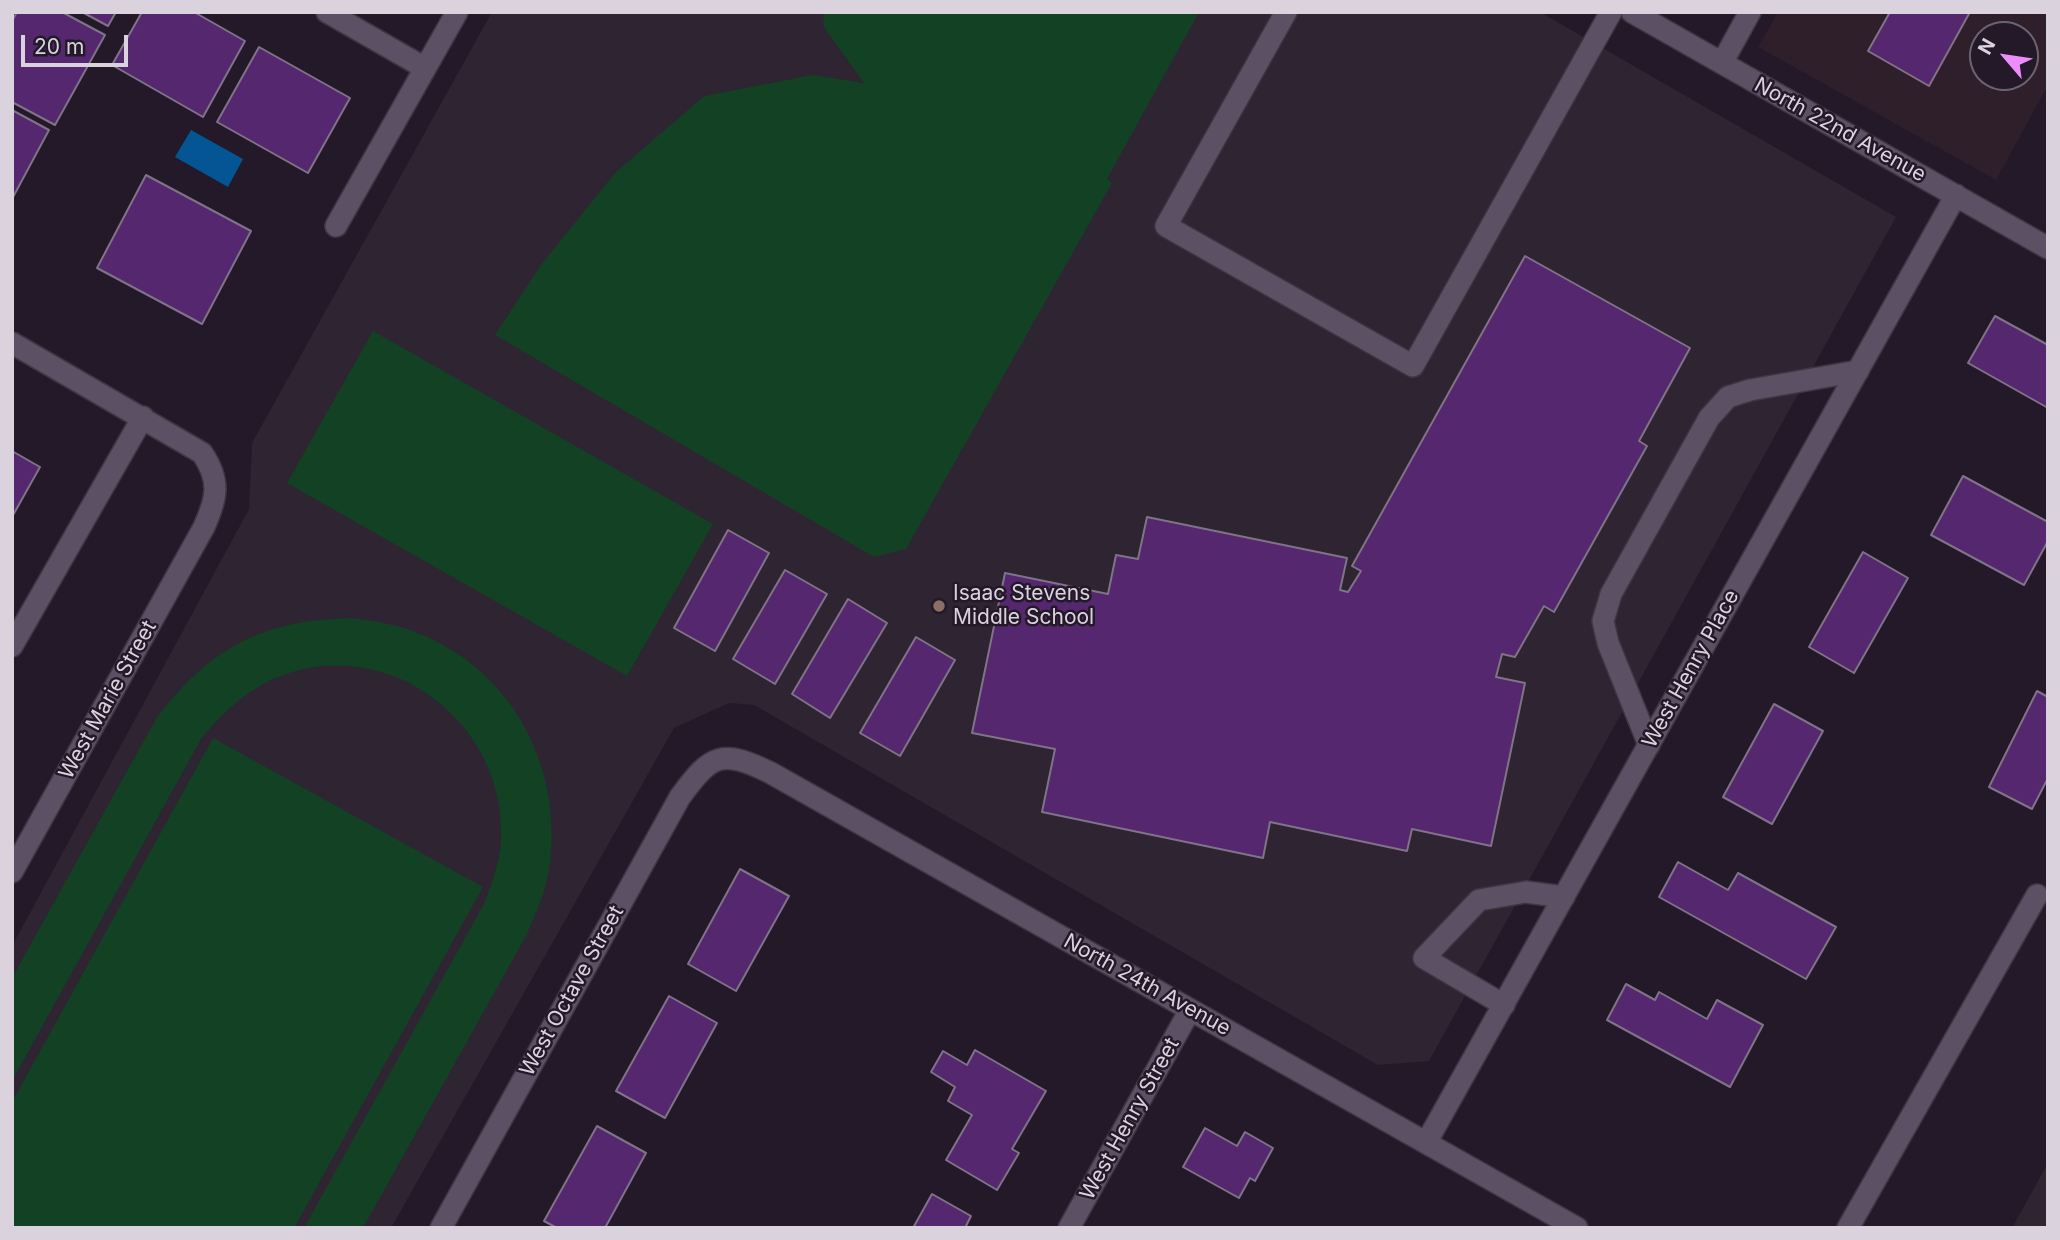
<!DOCTYPE html>
<style>
body{margin:0}
#map{position:relative;width:2060px;height:1240px;overflow:hidden;background:#231929;font-family:Inter,sans-serif}
canvas{display:block}
.frame{position:absolute;inset:0;border:14px solid #dad3de;pointer-events:none}
.north{position:absolute;left:1969px;top:21px;width:70px;height:70px;box-sizing:border-box;background:#231929;border:2px solid #6c6371;border-radius:50%;rotate:299deg;font-size:19px;font-weight:700;line-height:28px;text-align:center;color:#dad3de}
.north::after{content:'';display:block;margin:auto;width:24px;height:32px;background:#ed8cfa;clip-path:polygon(50% 0,100% 100%,50% 72%,0 100%)}
.scale{position:absolute;left:21px;top:35px;width:107px;height:32px;box-sizing:border-box;border:4px solid #dad3de;border-top:0;padding-left:9px;font-size:21px;line-height:24px;white-space:nowrap;color:#dad3de;-webkit-text-stroke:5px #231929;paint-order:stroke}
</style>
<div id="map">
<canvas width="2060" height="1240"></canvas>
<div class="frame"></div>
<div class="north">N</div>
<div class="scale">20 m</div>
</div>
<script>
const ctx = document.querySelector('canvas').getContext('2d');
ctx.lineJoin = 'round';
function fillPath(path, color) { ctx.fillStyle = color; ctx.fill(path, 'evenodd'); }
function strokePath(path, color, width, dash) { ctx.strokeStyle = color; ctx.lineWidth = width; ctx.lineCap = dash ? 'butt' : 'round'; ctx.setLineDash(dash || []); ctx.stroke(path); }
function drawText(font, color, halo, rows, align = 'center') {
  ctx.font = font + ' Inter,sans-serif'; ctx.lineWidth = 5; ctx.setLineDash([]); ctx.textBaseline = 'middle'; ctx.strokeStyle = halo; ctx.fillStyle = color; for (const [text, x, y, turn = 0] of rows) {
    ctx.save(); ctx.translate(x, y); ctx.rotate((+turn || 0) * Math.PI / 180); ctx.textAlign = isNaN(turn) ? turn : align; if (halo) ctx.strokeText(text, 0, 0); ctx.fillText(text, 0, 0); ctx.restore();
  }
}
const commercial = new Path2D(`
 M1778,12H2048V85L1996,180L1758,47ZM1983,35H2025V77H1983Z`);
const education = new Path2D(`
 M492,12H1540L1896,217L1429,1061L1378,1065L754,705L729,703L674,728L391,1228H12V946L249,509L252,443Z
 M2048,1163V1228H2012Z`);
const green = new Path2D(`
 M823,12H1199L1107,179L1112,183L906,549L874,557L495,335L541,265L615,173L704,96L813,75L864,83L824,27Z
 M373,331L713,524L627,676L287,483Z
 M352,618C374,621 395,624 415,632C510,668 562,763 550,863C547,888 537,911 527,934L363,1228H304L485,902C492,882 500,862 501,840C507,717 377,626 265,683C239,697 220,716 201,739L12,1081V978L156,719C210,647 263,620 352,618Z
 M213,738L483,887L294,1228H12V1102Z`);
const water = new Path2D(`
 M191,130L243,159L228,187L175,157Z`);
const building = new Path2D(`
 M17,12H62L105,35L55,125L12,102V21Z
 M82,12H116L108,26Z
 M142,12H194L245,41L203,117L112,65Z
 M1890,12H1970L1929,86L1868,51Z
 M259,47L350,98L308,173L217,122Z
 M12,110L49,130L12,199Z
 M146,175L251,231L202,324L97,268Z
 M1525,256L1690,348L1639,441L1647,446L1554,612L1544,606L1515,657L1502,654L1496,677L1525,683L1491,846L1412,829L1407,851L1270,822L1263,858L1042,812L1055,749L972,733L1005,573L1108,594L1116,555L1138,559L1147,517L1347,558L1340,590L1348,592L1361,571L1352,566Z
 M1995,316L2048,345V408L1968,363Z
 M12,451L40,467L12,517Z
 M1963,476L2048,522V541L2024,585L1931,535Z
 M728,530L769,553L715,651L674,628Z
 M1863,552L1908,578L1854,673L1809,647Z
 M785,570L827,594L775,684L733,659Z
 M848,599L887,623L830,718L792,694Z
 M916,637L955,660L900,756L860,733Z
 M2037,691L2048,697V778L2032,809L1989,787Z
 M1774,704L1823,731L1772,824L1723,797Z
 M1678,862L1728,890L1738,873L1836,927L1806,979L1659,897Z
 M740,869L789,896L736,991L688,964Z
 M1626,984L1655,1000L1659,992L1707,1019L1717,1000L1763,1025L1730,1087L1607,1020Z
 M669,996L717,1023L665,1118L616,1091Z
 M975,1050L1046,1091L1012,1149L1019,1153L997,1190L946,1160L972,1115L948,1101L955,1087L931,1072L943,1051L967,1065Z
 M597,1126L646,1153L605,1228H557L544,1221Z
 M1205,1128L1237,1146L1245,1132L1273,1148L1255,1181L1250,1178L1239,1198L1183,1167Z
 M932,1194L971,1216L965,1228H913Z`);
const service = new Path2D(`
 M327,12L425,68
 M1286,12L1166,226L1413,366L1611,12
 M336,226L457,12
 M12,646L143,417
 M1649,745L1608,643L1603,621L1611,594L1709,418L1728,397L1750,390L1858,371
 M1504,1005L1424,958L1479,900L1526,892L1564,897
 M1848,1228L2037,895`);
const minor = new Path2D(`
 M1632,12L2048,248
 M1722,63L1750,12
 M12,343L202,453C221,481 217,498 204,527L12,872
 M1426,1143L1956,195
 M441,1228L680,797C712,753 722,749 771,773L1577,1228
 M1069,1228L1190,1010`);
const markers = [
 [939,606,7,"#8d6e63"]
];
const streetNames = [
 ["North 22nd Avenue",1840,130,29],
 ["West Henry Place",1691,669,-61],
 ["West Marie Street",108,700,-61],
 ["North 24th Avenue",1147,985,29],
 ["West Octave Street",572,991,-61],
 ["West Henry Street",1130,1119,-61]
];
const poiNames = [
 ["Isaac Stevens",953,594],
 ["Middle School",953,618]
];
fillPath(commercial, '#2e1f2b');
fillPath(education, '#2f2431');
fillPath(green, '#124124');
fillPath(water, '#035593');
fillPath(building, '#55276e');
strokePath(building, '#7f7387', 2);
strokePath(service, '#3d3643', 24);
strokePath(minor, '#3d3643', 24);
strokePath(service, '#5c5164', 21);
strokePath(minor, '#5c5164', 21);
for (const [x, y, r, color] of markers) { const dot = new Path2D(); dot.arc(x, y, r, 0, 2 * Math.PI); ctx.fillStyle = color; ctx.fill(dot); strokePath(dot, '#231929', 2.5); }
drawText('21px', '#dad3de', '#231929', streetNames);
drawText('21px', '#dad3de', '#231929', poiNames, 'left');
</script>
